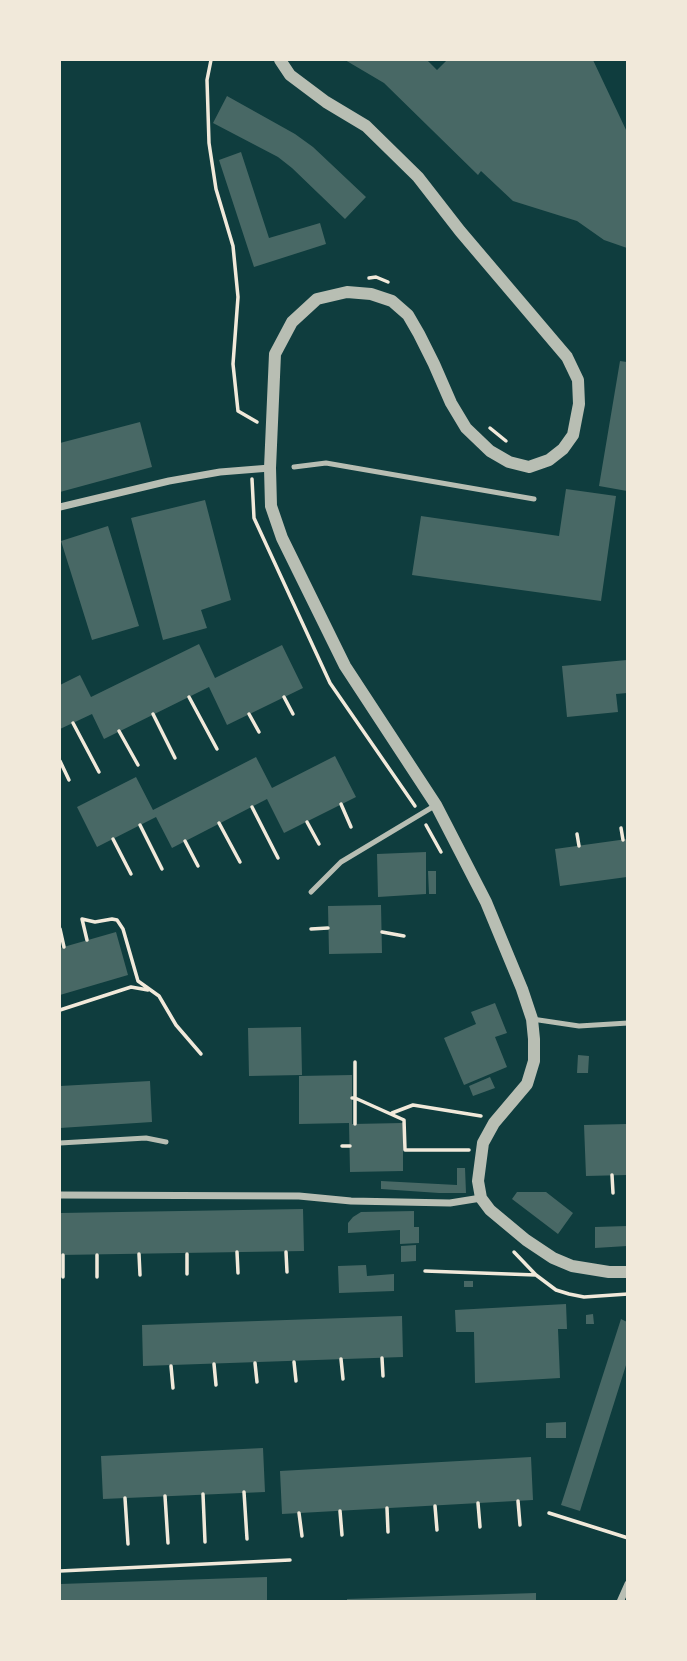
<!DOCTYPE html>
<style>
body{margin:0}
#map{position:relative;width:687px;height:1661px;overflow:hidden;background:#0f3d3e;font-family:"Work Sans",sans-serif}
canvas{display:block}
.frame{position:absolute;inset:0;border:61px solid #f1e9da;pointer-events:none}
</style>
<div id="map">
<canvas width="687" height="1661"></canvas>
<div class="frame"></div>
</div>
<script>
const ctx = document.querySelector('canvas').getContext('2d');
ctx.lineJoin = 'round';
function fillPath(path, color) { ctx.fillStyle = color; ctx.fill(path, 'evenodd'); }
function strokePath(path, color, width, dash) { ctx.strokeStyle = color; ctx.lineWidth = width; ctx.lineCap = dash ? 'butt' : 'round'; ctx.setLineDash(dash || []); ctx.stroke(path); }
const building = new Path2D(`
 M345,60H427L437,70L447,60H593L627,132V248L604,240L577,221L513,201L481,171L478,175L384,83Z
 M227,96L295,134L313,147L366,197L345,219L292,168L278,157L213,123Z
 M241,152L269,238L320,223L326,244L254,267L219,160Z
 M620,361L627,362V491L599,486Z
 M140,422L152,467L60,492V443Z
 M566,489L616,496L601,601L412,575L421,516L559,536Z
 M205,500L231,600L201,610L207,628L163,640L131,518Z
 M108,526L139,626L92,640L61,541Z
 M199,644L215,678L282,645L303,688L227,725L209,687L104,739L92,714L60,729V685L80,675L91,697Z
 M627,660V693L616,694L618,712L567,717L562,666Z
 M335,756L356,797L284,833L267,799L172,848L156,817L97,847L77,807L136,777L153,810L256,757L272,788Z
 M627,839V877L560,886L555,849Z
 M426,852V894L378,897L377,854Z
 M428,871H436V894H429Z
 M381,905L382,953L329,954L328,906Z
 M116,932L128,975L60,995V948Z
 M495,1003L507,1033L495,1037L507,1067L464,1085L444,1038L476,1024L471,1012Z
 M301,1027L302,1075L249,1076L248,1028Z
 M578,1055L589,1056L588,1073H577Z
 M352,1075V1124L403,1123V1171L350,1172L349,1123L299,1124V1076Z
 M490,1077L495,1088L473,1096L469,1086Z
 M150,1081L152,1122L60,1128V1086Z
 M627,1124V1175L586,1176L584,1125Z
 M457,1168H465L466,1193H439L381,1189V1181L457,1185Z
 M517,1192H546L573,1213L558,1234L512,1199Z
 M303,1209L304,1251L60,1255V1213Z
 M414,1211V1227H419V1243L400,1244V1230L348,1233V1223L353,1217L361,1212Z
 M627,1226V1246L595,1248V1227Z
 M416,1245V1261L401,1262V1246Z
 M366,1265L367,1276L394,1274V1291L339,1293L338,1266Z
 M464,1281H473V1287H464Z
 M566,1304L567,1329H558L560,1378L475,1383L474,1332H456L455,1310Z
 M593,1314L594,1324H586V1315Z
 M402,1316L403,1357L143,1366L142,1325Z
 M621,1319L627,1322V1362L580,1511L561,1505Z
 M566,1422V1438H546V1423Z
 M263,1448L265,1492L103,1499L101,1456Z
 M531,1457L533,1500L282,1514L280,1471Z
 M267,1577V1602H60V1584Z
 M536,1593V1602H347V1599Z`);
const path = new Path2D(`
 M211,60L207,80L209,143L216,189L233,246L238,297L233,364L238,411L257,422
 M369,278L376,277L388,282
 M490,428L506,441
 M252,479L254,518L330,683L415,806
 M189,697L217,749
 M284,697L293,714
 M153,714L175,758
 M249,714L259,732
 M73,723L99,772
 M119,731L138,765
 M60,761L69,780
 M341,804L351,827
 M252,807L278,858
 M307,822L319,844
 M219,823L240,862
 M140,825L162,869
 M426,825L441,852
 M621,828L623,840
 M577,834L579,846
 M113,839L131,874
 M185,841L198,866
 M60,929L64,947
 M311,929L328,928
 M382,932L404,936
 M87,940L82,919L95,922L112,919L117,920L123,929L138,981L159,996L176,1025L201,1054
 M60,1010L131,987L148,990
 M355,1062V1124
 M352,1098H355L404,1120L405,1150H469
 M392,1113L413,1105L481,1116
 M342,1146H350
 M612,1175L613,1193
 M237,1252L238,1273
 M286,1252L287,1272
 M514,1252L536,1275
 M139,1254L140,1275
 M187,1254V1274
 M63,1255V1277
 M425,1271L536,1275L556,1290L569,1294L584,1297L628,1294
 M97,1277V1255
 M382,1358L383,1376
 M341,1359L343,1379
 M294,1362L296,1381
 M255,1363L257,1382
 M214,1364L216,1385
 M171,1366L173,1388
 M244,1492L247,1539
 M203,1494L205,1542
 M165,1496L168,1543
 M125,1498L128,1544
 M518,1501L520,1525
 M478,1503L480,1527
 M435,1506L437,1530
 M387,1508L388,1532
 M340,1511L342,1535
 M299,1513L302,1536
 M549,1513L628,1538
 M60,1571L290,1560`);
const service = new Path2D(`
 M294,467L326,463L534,499
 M311,892L341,862L436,805
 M532,1019L579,1026L628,1023
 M60,1143L146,1138L166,1142`);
const minor = new Path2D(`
 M60,507L169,481L220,472L270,468
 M60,1195L299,1196L351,1201L450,1203L481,1198
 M620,1602L628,1584`);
const tertiary = new Path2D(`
 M280,60L290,75L326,102L366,126L418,177L460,231L567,357L578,380L579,404L573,435L563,449L549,460L529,467L509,462L490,451L466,428L451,403L434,364L419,334L408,315L392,301L371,294L347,292L317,299L292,322L275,354L270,468L271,506L282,538L345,666L436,805L486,902L522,989L532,1019L534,1039V1061L527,1084L494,1123L483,1143L478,1181L481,1198L490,1210L526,1240L553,1258L572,1266L609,1272H628`);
fillPath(building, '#486865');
strokePath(path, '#f1e9da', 3.5);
strokePath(service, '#b8beb3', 5);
strokePath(minor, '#b8beb3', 7);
strokePath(tertiary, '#b8beb3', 12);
</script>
